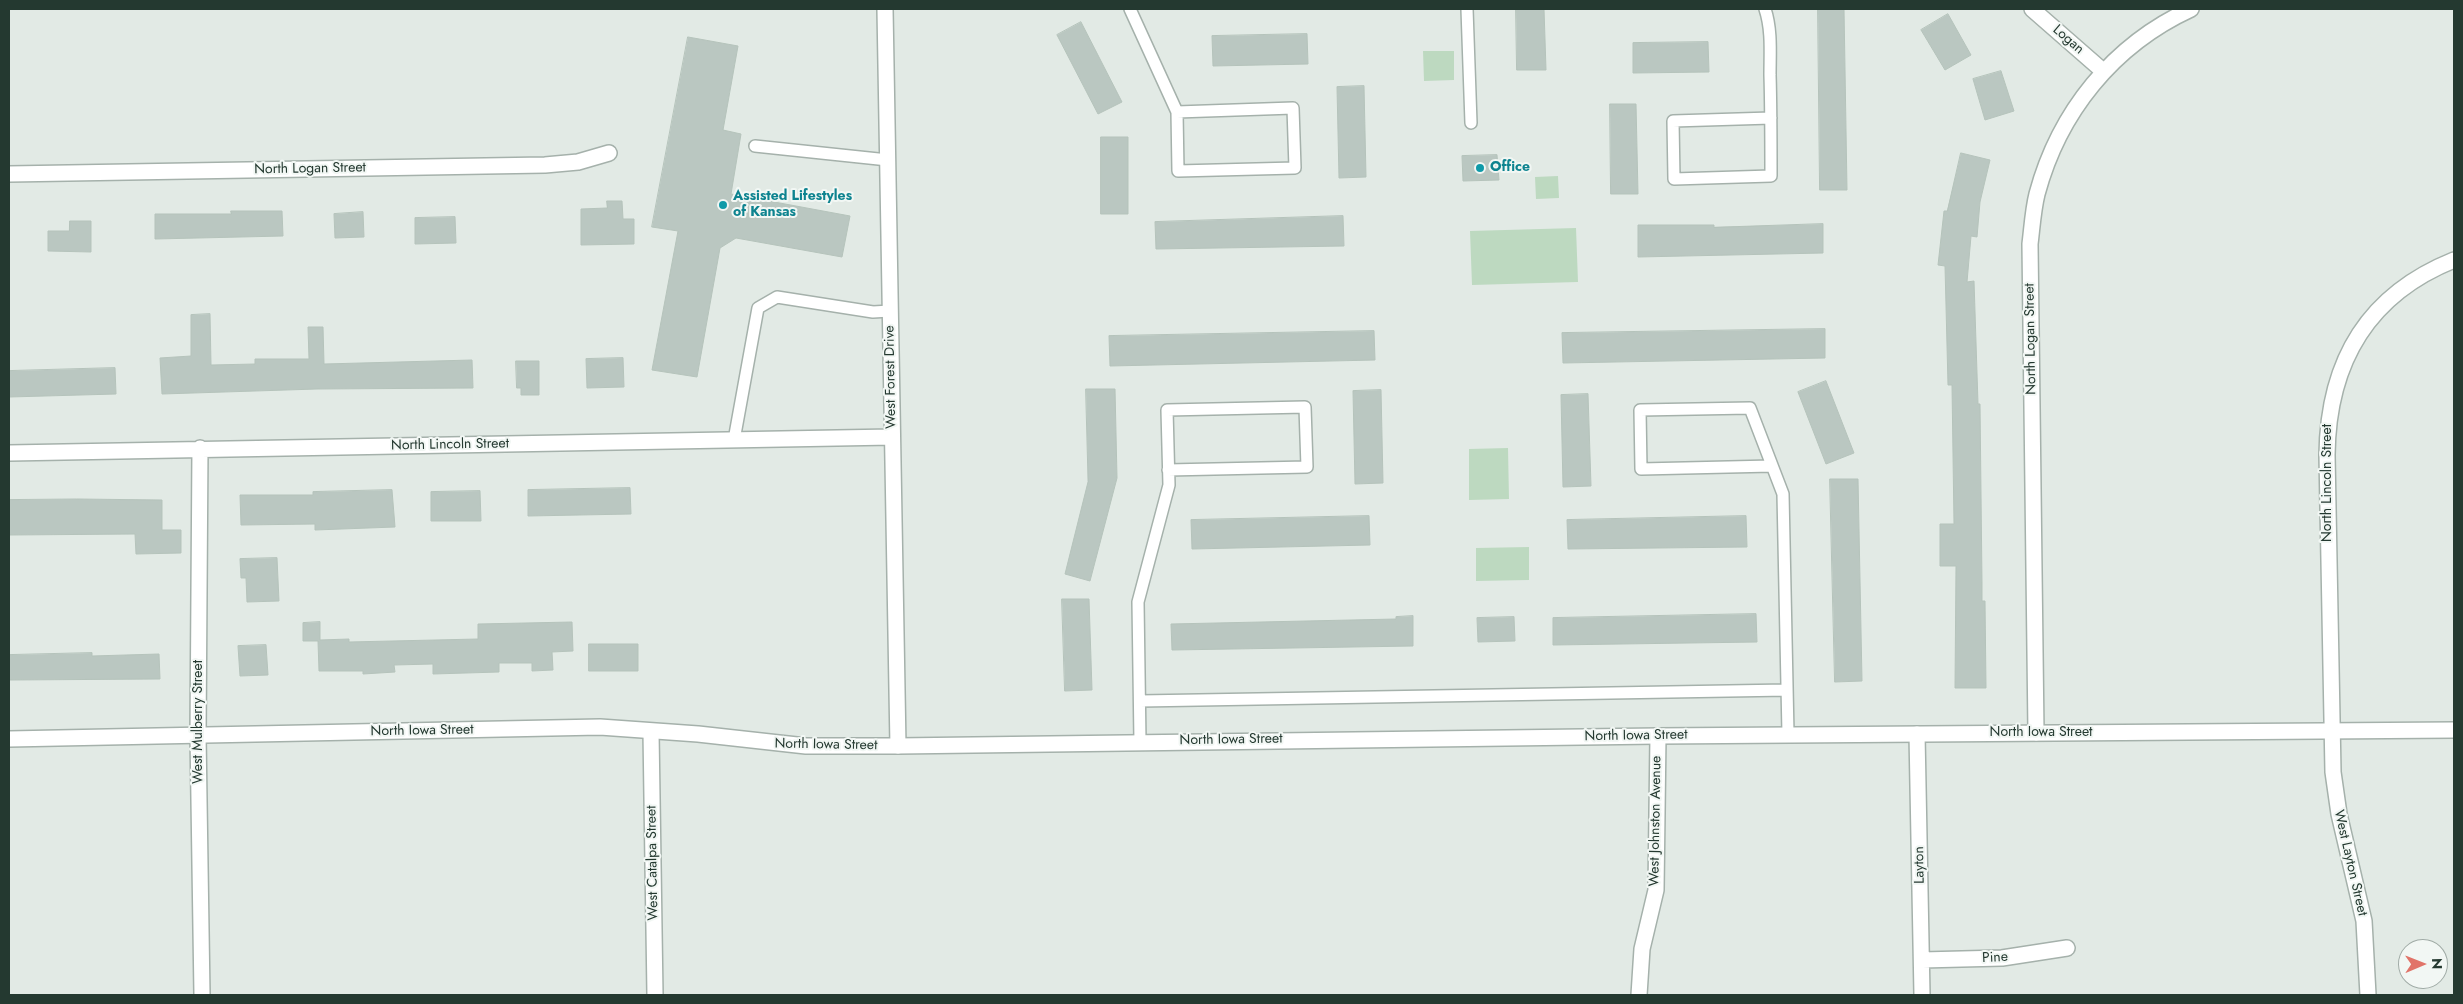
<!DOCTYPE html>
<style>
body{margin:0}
#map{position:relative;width:2463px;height:1004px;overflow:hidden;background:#e2eae5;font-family:Jost,sans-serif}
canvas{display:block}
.frame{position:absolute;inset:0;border:10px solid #243930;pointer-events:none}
.north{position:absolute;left:2398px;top:939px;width:50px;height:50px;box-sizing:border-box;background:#f2f7f4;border:1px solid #a0aba6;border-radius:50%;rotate:89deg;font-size:14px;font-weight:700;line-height:20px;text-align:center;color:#243930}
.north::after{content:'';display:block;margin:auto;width:18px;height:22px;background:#e17469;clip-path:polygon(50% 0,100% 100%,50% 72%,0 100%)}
</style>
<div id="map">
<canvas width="2463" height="1004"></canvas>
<div class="frame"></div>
<div class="north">N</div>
</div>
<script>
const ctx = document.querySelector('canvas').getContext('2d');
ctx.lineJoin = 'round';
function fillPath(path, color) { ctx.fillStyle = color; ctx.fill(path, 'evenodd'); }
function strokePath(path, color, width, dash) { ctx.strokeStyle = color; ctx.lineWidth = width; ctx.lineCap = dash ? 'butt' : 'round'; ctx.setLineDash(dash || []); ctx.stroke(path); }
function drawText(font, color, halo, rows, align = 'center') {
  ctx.font = font + ' Jost,sans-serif'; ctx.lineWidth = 4; ctx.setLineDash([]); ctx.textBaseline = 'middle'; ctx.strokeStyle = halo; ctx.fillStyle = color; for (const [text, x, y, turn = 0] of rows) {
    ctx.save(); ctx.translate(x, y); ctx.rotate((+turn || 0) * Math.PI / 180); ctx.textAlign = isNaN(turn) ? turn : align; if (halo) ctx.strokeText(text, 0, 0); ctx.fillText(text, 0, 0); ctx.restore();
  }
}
const green = new Path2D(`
 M1423,51H1454V80L1424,81Z
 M1558,176L1559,198L1536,199L1535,177Z
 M1576,228L1578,282L1472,285L1470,231Z
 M1508,448L1509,499L1469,500V449Z
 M1529,547V580L1476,581V548Z`);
const building = new Path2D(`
 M1516,9H1544L1546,70H1517Z
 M1818,9H1844L1847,190H1820Z
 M1948,14L1971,55L1945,70L1921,30Z
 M1081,22L1122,102L1098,114L1057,35Z
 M1307,34L1308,64L1213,66L1212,36Z
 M688,37L738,46L723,130L741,134L731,194L850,216L842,257L736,238L720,248L697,377L652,370L678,231L652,227Z
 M1708,42L1709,72L1633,73V43Z
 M2001,71L2014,111L1985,120L1973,79Z
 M1364,86L1366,177L1339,178L1337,87Z
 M1610,104H1636L1638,194H1611Z
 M1101,137H1128V214H1101Z
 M1961,153L1990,160L1980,202L1977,237L1971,236L1967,282L1974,281L1978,404H1980L1982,584V601H1985L1986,688H1955L1956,566H1940V524H1954L1952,385H1948L1945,266L1938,265L1944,211H1947Z
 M1497,155L1499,180L1463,181L1462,156Z
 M607,201H622L623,219H634V244L581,245V209L607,208Z
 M231,211H282L283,236L155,239V214H231Z
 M363,212L364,237L335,238L334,214Z
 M1343,216L1344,246L1156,249L1155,222Z
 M455,217L456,243L415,244V218Z
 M70,221H91V252L48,251V231H69Z
 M1823,224V253L1638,257V225H1714V227Z
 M210,314L211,365L255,364V359H309L308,327H323L324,364L472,360L473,388L317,389L162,394L160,358L191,356V315Z
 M1825,329V358L1563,363L1562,333Z
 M1374,331L1375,360L1110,366L1109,336Z
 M623,358L624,387L587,388L586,359Z
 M516,361H539V395H521V388H517Z
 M115,368L116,394L9,397V371Z
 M1826,381L1854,453L1826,464L1798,392Z
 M1086,389H1115L1117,478L1090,581L1065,574L1088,482Z
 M1381,390L1383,483L1355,484L1353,391Z
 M1588,394L1591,486L1563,487L1561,395Z
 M1830,479H1858L1862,681L1835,682Z
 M630,488L631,514L528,516V490Z
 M392,490L395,527L315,530V524L241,525L240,495H313V492Z
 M480,491L481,521H431V492Z
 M77,499L162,500V530H181V553L136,554L135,534L9,535V500Z
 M1369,516L1370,545L1192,549L1191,520Z
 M1746,516L1747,547L1568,549L1567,520Z
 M277,558L279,601L247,602L246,578H241L240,559Z
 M1062,599H1089L1092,690L1065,691Z
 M1756,614L1757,642L1553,645V618Z
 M1413,616V646L1172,650L1171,624L1396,619V617Z
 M1514,617L1515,641L1478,642L1477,618Z
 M320,622V640L349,639V642L478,639V624L572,622L573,651L552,652L553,670L532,671V663H499V672L433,674V664L394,665L395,672L363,674V671H319L318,641H303V623Z
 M589,644H638V671H589Z
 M266,645L268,675L240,676L238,646Z
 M92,653V656L159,654L160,679L9,680V655Z`);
const service = new Path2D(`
 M1130,9L1177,112L1178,171L1295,168L1293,108L1177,112
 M1467,9L1471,123
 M1765,9C1772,30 1770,53 1770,75C1771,108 1771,142 1771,176L1674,179L1673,121L1771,118
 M755,146L888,160
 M734,440L758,308L777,297L873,312L890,311
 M1772,466L1641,469L1640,410L1750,408L1783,494L1788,734
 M1140,701L1787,690
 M1140,742L1138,602L1169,485L1167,410L1305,407L1307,467L1168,470`);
const minor = new Path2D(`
 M885,9L898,746
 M2032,9L2103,71
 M9,174L545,165L578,162L609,153
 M200,448L198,735L202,995
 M9,453L892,437
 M651,732L655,995
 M2036,733L2030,244C2032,228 2033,210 2037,194C2059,112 2113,45 2191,9
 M1917,734L1922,995
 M1922,960L2002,958L2067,948
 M1639,995L1642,949L1656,890L1658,736
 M2368,995L2364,921L2339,814L2333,772L2327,455C2328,363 2367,295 2454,260`);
const tertiary = new Path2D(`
 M9,739L600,727L698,734L806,746H898L1658,736L2454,730`);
const markers = [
 [1480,168,5,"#0f9aa8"],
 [723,205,5,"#0f9aa8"]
];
const streetNames = [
 ["Logan",2068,40,41],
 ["North Logan Street",310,169,-1],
 ["North Logan Street",2031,339,-91],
 ["West Forest Drive",891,377,-91],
 ["North Lincoln Street",450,445,-1],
 ["North Lincoln Street",2328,483,-90],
 ["West Mulberry Street",199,722,-90],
 ["North Iowa Street",422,731,-1],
 ["North Iowa Street",2041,733],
 ["North Iowa Street",1636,736,-1],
 ["North Iowa Street",1231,740,-1],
 ["North Iowa Street",826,745,1],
 ["West Johnston Avenue",1656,821,-89],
 ["West Catalpa Street",653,863,-91],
 ["West Layton Street",2350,863,77],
 ["Layton",1920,865,-91],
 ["Pine",1995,958,-3]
];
const cultureNames = [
 ["Office",1490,168],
 ["Assisted Lifestyles",733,197],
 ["of Kansas",733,213]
];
fillPath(green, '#bdd9c0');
fillPath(building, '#bac7c1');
strokePath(building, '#b5c3bb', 1);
strokePath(service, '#a5b1ab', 14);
strokePath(minor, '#a5b1ab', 18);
strokePath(tertiary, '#a5b1ab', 18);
strokePath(service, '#fff', 11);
strokePath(minor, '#fff', 15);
strokePath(tertiary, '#fff', 15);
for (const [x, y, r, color] of markers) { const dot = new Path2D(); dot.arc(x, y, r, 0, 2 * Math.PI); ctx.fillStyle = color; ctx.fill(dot); strokePath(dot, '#f2f7f4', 2); }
drawText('14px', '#243930', '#f2f7f4', streetNames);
drawText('bold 14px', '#0d838f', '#f2f7f4', cultureNames, 'left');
</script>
